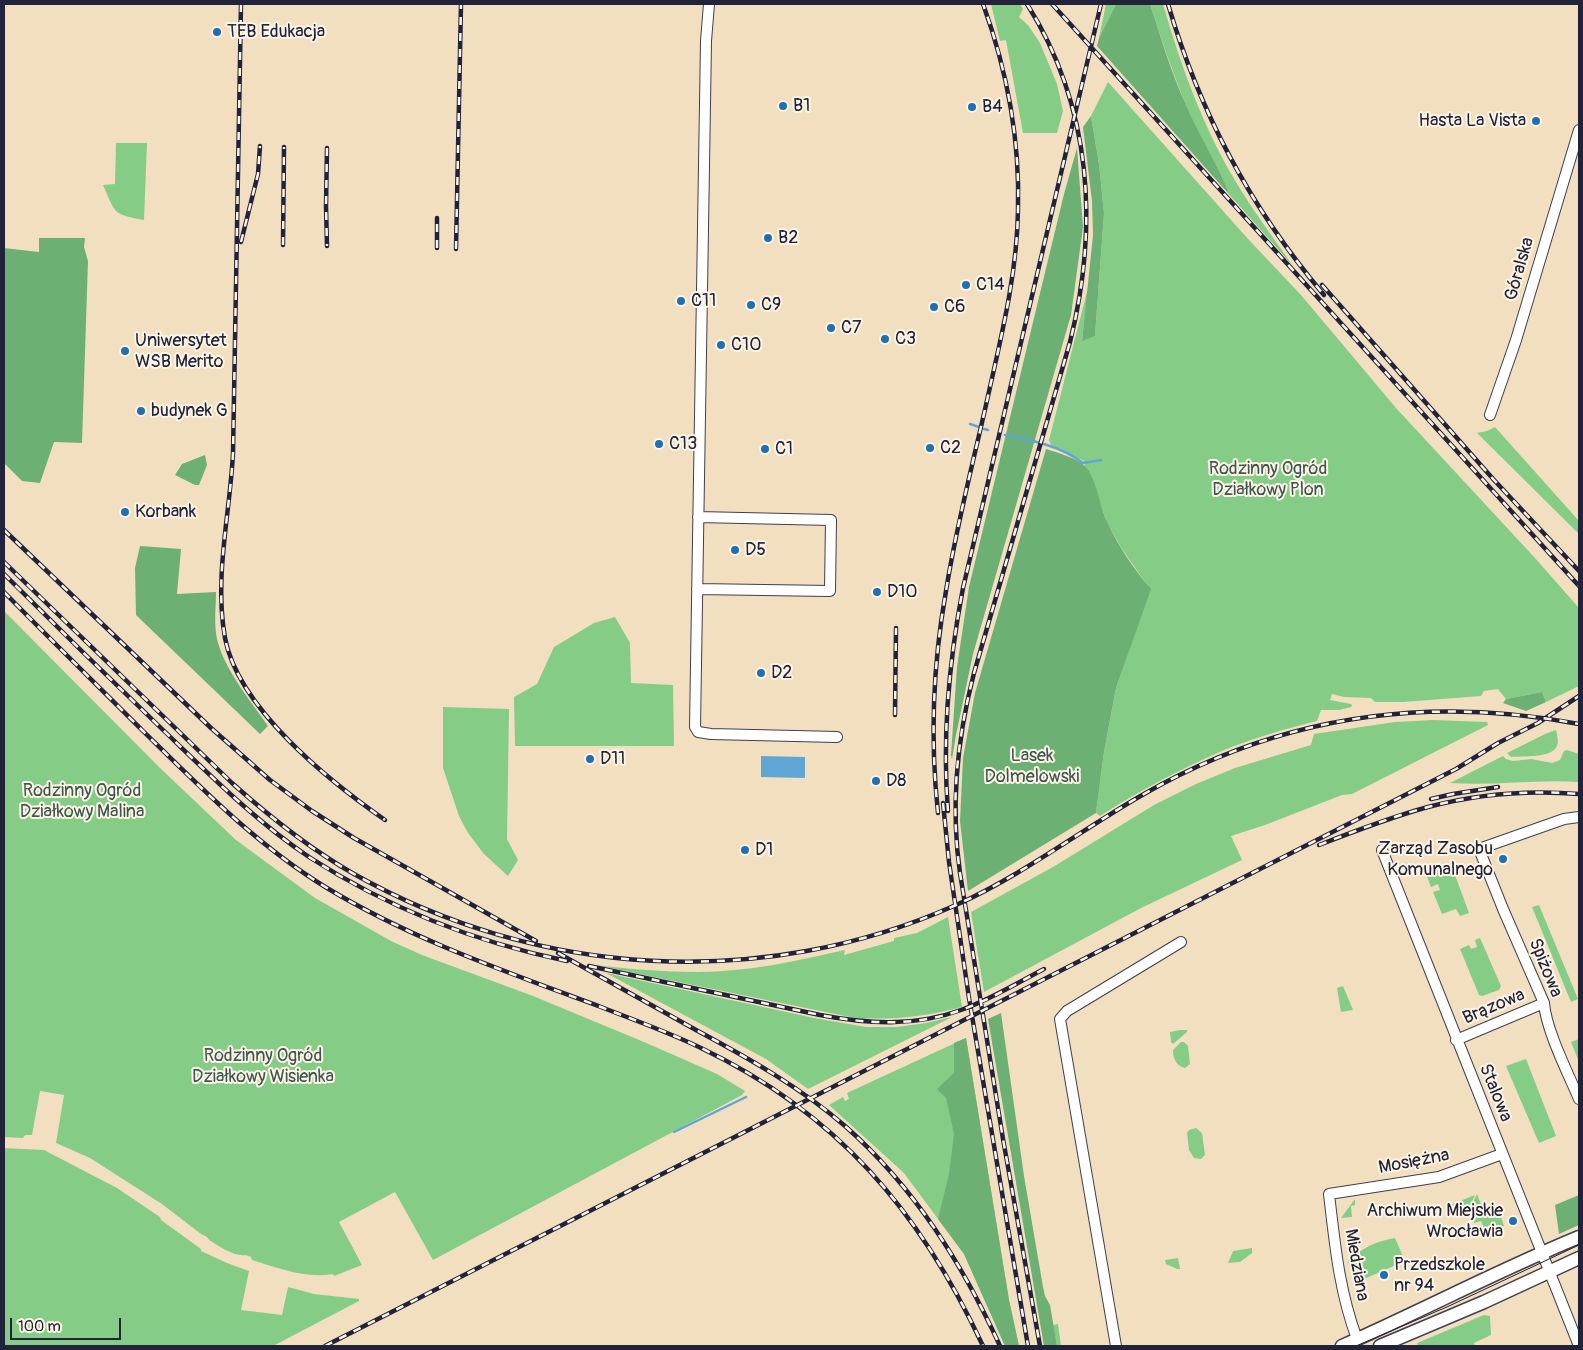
<!DOCTYPE html>
<meta charset="utf-8">
<style>
body{margin:0}
#map{position:relative;width:1583px;height:1350px;overflow:hidden;background:#f2dfc0;font-family:Pangolin,sans-serif}
canvas{display:block}
.frame{position:absolute;inset:0;border:5px solid #22223b;pointer-events:none}
.scale{position:absolute;left:10px;top:1318px;width:111px;height:22px;box-sizing:border-box;border:2px solid #22223b;border-top:0;padding-left:6px;font-size:15px;line-height:18px;white-space:nowrap;color:#22223b;-webkit-text-stroke:4px #fcf5e5;paint-order:stroke}
</style>
<div id="map">
<canvas width="1583" height="1350"></canvas>
<div class="frame"></div>
<div class="scale">100 m</div>
</div>
<script>
const ctx = document.querySelector('canvas').getContext('2d');
ctx.lineJoin = 'round';
function fillPath(path, color) { ctx.fillStyle = color; ctx.fill(path, 'evenodd'); }
function strokePath(path, color, width, dash) { ctx.strokeStyle = color; ctx.lineWidth = width; ctx.lineCap = dash ? 'butt' : 'round'; ctx.setLineDash(dash || []); ctx.stroke(path); }
function drawText(font, color, halo, rows, align = 'center') {
  ctx.font = font + ' Pangolin,sans-serif'; ctx.lineWidth = 4; ctx.setLineDash([]); ctx.textBaseline = 'middle'; ctx.strokeStyle = halo; ctx.fillStyle = color; for (const [text, x, y, turn = 0] of rows) {
    ctx.save(); ctx.translate(x, y); ctx.rotate((+turn || 0) * Math.PI / 180); ctx.textAlign = isNaN(turn) ? turn : align; if (halo) ctx.strokeText(text, 0, 0); ctx.fillText(text, 0, 0); ctx.restore();
  }
}
const green = new Path2D(`
 M991,4H1020L1023,9L1019,17L1028,25L1040,43L1057,84L1063,111L1057,133H1023L1006,40L1000,41Z
 M1106,4H1116L1099,38Z
 M1150,4H1163C1180,63 1202,124 1233,177C1251,208 1273,237 1293,266L1227,192L1228,190C1214,161 1198,132 1185,103C1172,70 1160,37 1150,4Z
 M1108,82L1249,240L1301,295L1396,408L1535,558L1579,608V686L1546,702L1542,692L1506,699L1498,689L1484,691L1481,696L1403,702H1375L1371,698L1344,697L1332,694L1330,700L1351,704L1352,706L1351,707L1339,710H1321L1317,721C1285,729 1253,738 1222,751C1180,769 1139,791 1100,816L1096,813L1104,752L1116,688L1150,589L1122,549L1107,523L1092,478L1085,467L1084,461L1051,445L1049,440L1088,288L1082,340L1095,336L1104,213L1099,164L1091,116Z
 M116,143H147L144,220C112,214 116,214 103,185L115,184Z
 M1495,427L1579,521V534L1477,433L1487,431Z
 M4,611L160,768L236,840L315,898L391,941L422,955L533,996L644,1042L717,1074L745,1091L742,1095L433,1260L395,1192L339,1222L362,1265L334,1276L333,1274C306,1279 278,1268 252,1260L251,1257L246,1255C234,1257 219,1246 209,1240L207,1237L201,1234L162,1204L90,1158L56,1143L64,1095L40,1091L32,1135H25L23,1138L4,1137Z
 M615,617L630,643L631,683L673,685L674,746H515L514,697L537,684L554,647L594,623Z
 M443,707L509,709L507,839L518,860L508,876L484,854L468,833L459,816L443,768Z
 M1434,720L1487,722L1488,725L1352,794L1342,795L1265,825L1231,836L1242,860L1141,908L984,992L971,912L1053,867L1154,805L1196,784L1235,768L1311,745L1314,734L1395,722Z
 M1556,730C1557,735 1559,742 1557,746C1552,758 1523,756 1511,757L1507,753L1545,734Z
 M1567,750L1579,754V782C1536,779 1494,786 1450,783L1503,756L1506,759L1513,761L1531,759L1552,763L1560,760L1564,751Z
 M1451,864L1469,913L1460,916L1456,909L1442,914L1433,892L1440,890L1438,884L1431,887L1426,874Z
 M1539,905L1578,999L1571,1002L1532,907Z
 M948,917L962,1007C924,1017 894,1020 855,1018L595,965C629,969 664,972 698,972C747,972 797,961 845,950L844,955L894,941V938L917,933Z
 M1480,938L1501,986L1499,990L1482,996L1479,995L1460,949L1469,945L1471,949L1477,947L1475,940Z
 M606,973L814,1018L866,1027H897L926,1023L952,1017L808,1089L766,1059Z
 M1343,986L1353,1010L1341,1012L1337,988Z
 M1180,1030H1187V1032L1173,1044L1171,1042L1170,1032Z
 M966,1038L1009,1300L1019,1346H1005L964,1254L904,1173L829,1105L843,1097L845,1101L849,1099L847,1093Z
 M1579,1039V1062L1571,1042Z
 M1181,1042H1184L1188,1046L1190,1064L1185,1068C1176,1066 1173,1058 1173,1050Z
 M1526,1059L1556,1136L1539,1143L1506,1066Z
 M1196,1128L1202,1133L1205,1155L1201,1159L1194,1158L1189,1150L1187,1133L1189,1130Z
 M4,1148L44,1150L117,1188L160,1217L161,1220L201,1249V1251L227,1263L249,1271L241,1310L282,1315L288,1287L314,1294L359,1299V1301L273,1346H4Z
 M1477,1194L1485,1215H1488L1489,1218L1501,1217L1504,1226L1500,1228L1502,1233L1489,1239L1481,1221L1474,1223L1472,1218L1469,1219L1467,1214L1474,1211L1473,1208L1470,1209Z
 M1475,1195L1469,1208L1462,1211L1453,1210L1450,1205Z
 M1355,1199V1205L1351,1206L1352,1217L1341,1218Z
 M1395,1238L1405,1261L1355,1283L1348,1261C1363,1247 1375,1242 1395,1238Z
 M1252,1248V1253L1240,1262L1228,1263L1233,1251Z
 M1178,1258L1180,1269H1177L1166,1264L1165,1260Z
 M1484,1315L1490,1316L1491,1335L1474,1343L1475,1346H1418L1417,1343Z
 M1058,1324L1061,1346H1057L1053,1325Z`);
const forest = new Path2D(`
 M1116,4H1150C1161,38 1171,72 1186,105C1199,134 1215,161 1228,190L1227,192L1097,46L1099,38Z
 M1091,116L1099,164L1104,213L1095,336L1082,341L1093,235L1092,201L1083,127Z
 M1077,148L1083,227L1071,315L973,654L956,735L952,759L951,755L957,667L969,587L1064,194Z
 M39,238H85L84,247L88,261L82,443L54,442L40,483L22,481L4,463V248L39,252Z
 M1046,449C1058,453 1075,457 1085,466C1097,479 1100,508 1108,524C1119,547 1134,569 1151,589L1116,688L1104,752L1096,813L968,891L960,821L963,758L975,693Z
 M205,455L207,465L199,485H195L175,475L182,464Z
 M140,546L181,549L177,594L216,592C216,609 213,630 219,646C227,672 252,703 268,726L260,734L136,615L135,568Z
 M1542,692L1546,702L1526,711L1503,703L1506,699Z
 M1001,1013L1024,1176L1043,1287L1045,1296L1050,1305L1057,1346H1044L988,1019Z
 M966,1038L1009,1300L1019,1346H1005L964,1254L938,1219L949,1174L954,1134L946,1098L937,1089L954,1073V1043Z
 M1579,1195V1225L1559,1234L1555,1205Z`);
const water = new Path2D(`
 M761,756L805,757V778L761,777Z`);
const stream = new Path2D(`
 M970,424L979,427
 M984,429L988,430
 M1005,435C1031,440 1061,446 1083,463L1101,460
 M674,1132L746,1097`);
const minor = new Path2D(`
 M709,4L706,41L695,727L698,732L711,734L837,737
 M1490,415L1516,340L1579,130
 M697,589L830,591L831,520L698,517
 M1579,817L1564,819L1479,849L1503,909L1544,1003C1546,1030 1568,1073 1579,1099
 M1382,850L1579,1346
 M1456,1040L1544,1003
 M1357,1339C1339,1290 1335,1245 1329,1194L1439,1177L1502,1154
 M1116,1346L1060,1019L1067,1011L1181,942`);
const major = new Path2D(`
 M1342,1346C1421,1311 1499,1270 1579,1237
 M1380,1346L1484,1302L1579,1258`);
const tram = new Path2D(`
 M1356,1346L1449,1306L1579,1245`);
const rail = new Path2D(`
 M241,4L233,453C230,514 214,577 225,638C238,708 329,781 385,820
 M1027,4C1092,107 1099,226 1070,342L974,673C957,739 950,804 960,873L1003,1139L1040,1346
 M1052,4L1579,586
 M1168,4C1200,113 1250,207 1324,295
 M327,148L326,206L327,246
 M241,242L258,174L260,146
 M283,245L284,147
 M437,248V218
 M456,249L461,4
 M1322,285L1494,480L1579,571
 M4,530L211,728L270,780L312,811L354,838L536,941
 M4,562L232,783C270,817 310,849 354,874C538,978 763,991 956,905C1023,875 1081,830 1144,794C1280,716 1426,695 1579,724
 M4,574C56,626 108,677 161,728C208,773 254,820 309,857C388,908 475,942 567,961
 M4,592C50,639 97,685 143,731C201,788 258,846 327,888C413,940 507,972 601,1007C634,1020 668,1032 701,1048C837,1113 920,1211 983,1346
 M895,715L896,628
 M1431,799L1453,794L1498,787
 M943,803L949,862L969,998L1028,1346
 M948,811C942,737 949,661 963,588L1101,4
 M938,813C930,739 933,664 946,591C956,528 972,467 986,405C1000,341 1017,277 1018,210C1020,139 1007,70 983,4
 M1319,845C1355,831 1391,817 1428,807C1477,794 1529,790 1579,794
 M558,953C604,979 650,1004 696,1030C748,1058 800,1087 845,1126C914,1187 962,1263 1000,1346
 M589,966L820,1015C868,1024 914,1027 961,1010C990,1000 1017,983 1044,969
 M325,1346L1456,769L1498,743L1538,723L1579,696`);
const markers = [
 [217,32,5,"#1f6fb2"],
 [783,106,5,"#1f6fb2"],
 [972,107,5,"#1f6fb2"],
 [1536,121,5,"#1f6fb2"],
 [768,238,5,"#1f6fb2"],
 [966,285,5,"#1f6fb2"],
 [681,301,5,"#1f6fb2"],
 [751,305,5,"#1f6fb2"],
 [934,307,5,"#1f6fb2"],
 [831,328,5,"#1f6fb2"],
 [885,339,5,"#1f6fb2"],
 [721,345,5,"#1f6fb2"],
 [125,351,5,"#1f6fb2"],
 [141,411,5,"#1f6fb2"],
 [659,444,5,"#1f6fb2"],
 [930,448,5,"#1f6fb2"],
 [765,449,5,"#1f6fb2"],
 [125,512,5,"#1f6fb2"],
 [735,550,5,"#1f6fb2"],
 [877,592,5,"#1f6fb2"],
 [761,673,5,"#1f6fb2"],
 [590,759,5,"#1f6fb2"],
 [876,781,5,"#1f6fb2"],
 [745,850,5,"#1f6fb2"],
 [1503,859,5,"#1f6fb2"],
 [1513,1221,5,"#1f6fb2"],
 [1384,1275,5,"#1f6fb2"]
];
const poiNames = [
 ["TEB Edukacja",227,32],
 ["B1",793,106],
 ["B4",982,107],
 ["Hasta La Vista",1526,121,"right"],
 ["B2",778,238],
 ["C14",976,285],
 ["C11",691,301],
 ["C9",761,305],
 ["C6",944,307],
 ["C7",841,328],
 ["C3",895,339],
 ["Uniwersytet",135,341],
 ["WSB Merito",135,362],
 ["C10",731,345],
 ["budynek G",151,411],
 ["C13",669,444],
 ["C2",940,448],
 ["C1",775,449],
 ["Korbank",135,512],
 ["D5",745,550],
 ["D10",887,592],
 ["D2",771,673],
 ["D11",600,759],
 ["D8",886,781],
 ["Zarząd Zasobu",1493,849,"right"],
 ["Komunalnego",1493,870,"right"],
 ["D1",755,850],
 ["Archiwum Miejskie",1503,1211,"right"],
 ["Wrocławia",1503,1232,"right"],
 ["Przedszkole",1394,1265],
 ["nr 94",1394,1286]
];
const streetNames = [
 ["Góralska",1520,269,-74],
 ["Spiżowa",1545,968,68],
 ["Brązowa",1494,1007,-23],
 ["Stalowa",1495,1093,68],
 ["Mosiężna",1414,1162,-11],
 ["Miedziana",1356,1265,80]
];
const parkNames = [
 ["Rodzinny Ogród",1268,469],
 ["Działkowy Plon",1268,490],
 ["Lasek",1032,756],
 ["Dolmelowski",1032,777],
 ["Rodzinny Ogród",82,791],
 ["Działkowy Malina",82,812],
 ["Rodzinny Ogród",263,1056],
 ["Działkowy Wisienka",263,1077]
];
fillPath(green, '#85cc87');
fillPath(forest, '#6cb074');
fillPath(water, '#5fa6d5');
strokePath(stream, '#5fa6d5', 2.5);
strokePath(minor, '#413e4f', 12);
strokePath(major, '#413e4f', 15);
strokePath(minor, '#fff', 10);
strokePath(major, '#fff', 12);
strokePath(tram, '#22223b', 1);
strokePath(rail, '#22223b', 4.5);
strokePath(rail, '#fcf5e5', 2.5, [8]);
for (const [x, y, r, color] of markers) { const dot = new Path2D(); dot.arc(x, y, r, 0, 2 * Math.PI); ctx.fillStyle = color; ctx.fill(dot); strokePath(dot, '#fcf5e5', 2); }
drawText('18px', '#22223b', '#fcf5e5', poiNames, 'left');
drawText('18px', '#22223b', '#fcf5e5', streetNames);
drawText('18px', '#405552', '#fcf5e5', parkNames);
</script>
